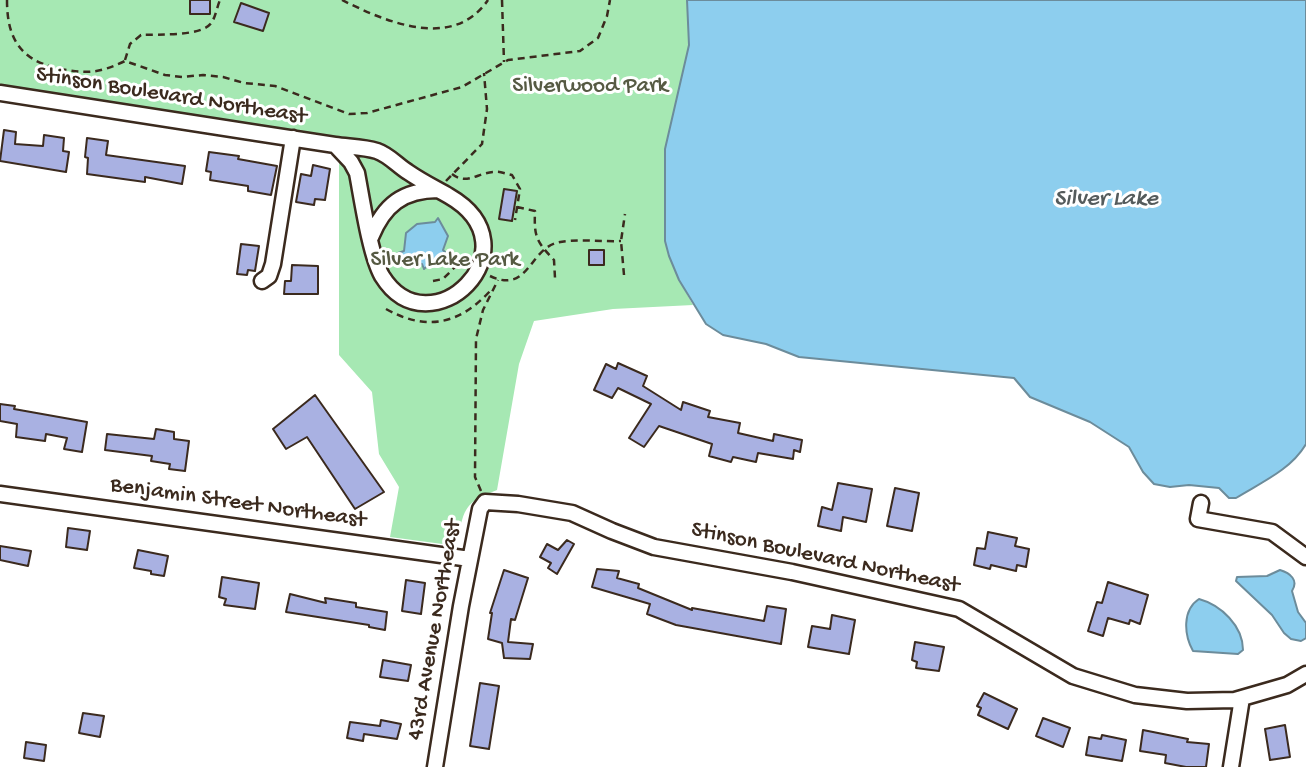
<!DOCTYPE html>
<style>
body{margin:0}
canvas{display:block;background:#fff}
</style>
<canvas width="1306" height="767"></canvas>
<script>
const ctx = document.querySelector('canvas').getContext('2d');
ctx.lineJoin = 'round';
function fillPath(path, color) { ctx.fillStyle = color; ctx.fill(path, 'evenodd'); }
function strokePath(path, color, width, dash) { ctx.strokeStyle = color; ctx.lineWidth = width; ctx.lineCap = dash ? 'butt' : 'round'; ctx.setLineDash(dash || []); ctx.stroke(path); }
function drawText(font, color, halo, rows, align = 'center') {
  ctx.font = font + ' "Gochi Hand",sans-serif'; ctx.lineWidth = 6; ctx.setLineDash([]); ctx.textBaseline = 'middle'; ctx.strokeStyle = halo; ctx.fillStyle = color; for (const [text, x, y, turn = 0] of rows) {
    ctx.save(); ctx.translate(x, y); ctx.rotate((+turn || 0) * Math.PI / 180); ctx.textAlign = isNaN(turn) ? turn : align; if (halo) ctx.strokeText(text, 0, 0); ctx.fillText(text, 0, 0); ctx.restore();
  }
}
const green = new Path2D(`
 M0,0H687L689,45L665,149V241L679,280L693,305L613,309L534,321L519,364L497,490C466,502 464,507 458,539L450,545L390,537L399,487L379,454L372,392L339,355V138L0,86Z`);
const water = new Path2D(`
 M687,0H1306V444C1291,470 1260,483 1236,498H1229L1219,488L1189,485L1170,487L1154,484L1143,472L1129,447L1090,422L1030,397L1014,378L799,357L766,344L723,335L706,324L679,280L669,256L665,241V149L689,45Z
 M438,218L448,236L443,250L446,253V256L439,255L424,269L422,264L409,263L405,256H399L398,253L404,251L406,233L417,224L435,222Z
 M1280,570C1290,573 1299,580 1292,591L1298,612L1306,623V638L1301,641L1291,639L1284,633L1272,615L1236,581L1237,577L1267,576Z
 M1199,599C1221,605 1243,626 1243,650L1238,654L1193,651C1184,635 1182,610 1199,599Z`);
const building = new Path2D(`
 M190,0H210V14H190Z
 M241,3L269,13L263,31L234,22Z
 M4,130L16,132L15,144L43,146L44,135L64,138L63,151L69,152L66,172L0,161Z
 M87,138L108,141L106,155L185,166L182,184L145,177V182L87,174L88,158L85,157Z
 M209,152L239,156L238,159L277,166L271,195L248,191V186L210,180L211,172L206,171Z
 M313,165L330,169L325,200L315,199L314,205L296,202L301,174L311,176Z
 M504,189L517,191L512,221L499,219Z
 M241,244L259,246L255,271L248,270L247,275L237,274Z
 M589,250H604V265H589Z
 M292,265L318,266V294H284L285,281H291Z
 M618,363L647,376L643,386L681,410L683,402L710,411L708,417L740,423L738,433L773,441L774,434L802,440L800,452L794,450L793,459L758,453L756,462L733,457L731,462L709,456L712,444L659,426L644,447L629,438L651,404L618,388L612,398L594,390L606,364L616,369Z
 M315,395L384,492L355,509L307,437L286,449L273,429Z
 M0,404L15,406L14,409L87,422L82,452L64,449L67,438L46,434L45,441L16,437L17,424L0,421Z
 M156,429L174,432V439L189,441L185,471L169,469L170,464L151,461L152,456L105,450L107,434L154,439Z
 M838,483L872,489L866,522L843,517L841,531L818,526L822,507L832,510Z
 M895,488L919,493L912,531L887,526Z
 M68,528L90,531L87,550L66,547Z
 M988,532L1017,538L1015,546L1029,549L1026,567L1017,565L1016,571L991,565L990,569L974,565L977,548L985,549Z
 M567,540L574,544L557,574L548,568L551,563L540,557L547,544L558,550Z
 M0,546L31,551L28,566L0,560Z
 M138,550L168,556L164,576L151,574V571L134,568Z
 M597,569L619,571L617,578L639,584L638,588L692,610V608L764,621L767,606L786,609L781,644L676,625L647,614L650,604L592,587Z
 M504,570L528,578L515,620L511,619L508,642L533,644L530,659L504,658L502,643L488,639L492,613H490Z
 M222,577L259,583L255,609L224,605L226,599L219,597Z
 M406,580L425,583L421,614L402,611Z
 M1108,582L1148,595L1140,624L1130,620L1129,624L1108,618L1103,636L1088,631L1097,602L1102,603Z
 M290,594L326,603L325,598L356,603V607L387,612L385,630L369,627V625L286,612Z
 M832,615L855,620L849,654L808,647L812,626L830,629Z
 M915,642L944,647L939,671L916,668L917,662L912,660Z
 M383,660L411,665L408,681L380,677Z
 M480,683L499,686L489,749L470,746Z
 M984,693L1017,709L1008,729L978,715L981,708L977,706Z
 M83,713L104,716L100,737L79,733Z
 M1043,718L1070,728L1063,747L1036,736Z
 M381,720L401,724L397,739L364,734L363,741L347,738L350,722L380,726Z
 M1285,725L1290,757L1270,760L1265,729Z
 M1143,730L1188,739L1187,742L1209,744L1206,767H1186L1165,763L1166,755L1140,751Z
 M1102,735L1126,740L1122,761L1086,755L1089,737L1101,739Z
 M26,742L46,745L44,761L24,758Z`);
const path = new Path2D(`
 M7,0C7,37 19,59 56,68C85,74 98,74 125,61L165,75L182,77L203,75L223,77L244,83L275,86L349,114L367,113L462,87L508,60L580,51L598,38L607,16L610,0
 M342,0C386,22 453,51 488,0
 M502,0L504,62
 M125,60L130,44L141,35C158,34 203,37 212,22C216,15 217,7 220,0
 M452,174C467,186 478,172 495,172C500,171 506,174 512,175L520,189L515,220
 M446,181L482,144L487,109L484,73
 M517,207L535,211C534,237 536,241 554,260L555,278
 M624,275L621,241L625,214
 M490,276C528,294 529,251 556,243C575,238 601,242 621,241
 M433,281L443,279L460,262L465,264
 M386,309C427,332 460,324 491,290
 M481,491L475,477L476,339L483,310L498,280`);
const minor = new Path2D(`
 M0,93C86,106 171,120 257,133C283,137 309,141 335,145C349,147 364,147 377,151C389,155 398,166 408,172C421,181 435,188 449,196C539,248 430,353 382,276C370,255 362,199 357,173L351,162L335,145
 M371,237C384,205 403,190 438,190
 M262,281L269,276L273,264L293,138
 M0,494L470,559
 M1201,503L1198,519L1272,532L1306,557
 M435,767L461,606L480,509L485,502L518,504L572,513L612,531L654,547L792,572L959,609L1073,676L1135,695L1187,701L1235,700L1287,685L1306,674
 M1231,767L1242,698`);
const parkNames = [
 ["Silverwood Park",590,87],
 ["Silver Lake Park",445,261]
];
const streetNames = [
 ["Stinson Boulevard Northeast",171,97,9],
 ["Benjamin Street Northeast",238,504,8],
 ["Stinson Boulevard Northeast",825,559,12],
 ["43rd Avenue Northeast",436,630,-80]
];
const waterNames = [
 ["Silver Lake",1106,200]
];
fillPath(green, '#a6e8b3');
fillPath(water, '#8dceee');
strokePath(water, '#6c8c9b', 2);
fillPath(building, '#a9b1e2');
strokePath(building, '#3b2a1e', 2);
strokePath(minor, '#3b2a1e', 19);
strokePath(path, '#3b2a1e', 2.5, [7, 5]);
strokePath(minor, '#fff', 14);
drawText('23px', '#565a43', '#fff', parkNames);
drawText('23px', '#3b2a1e', '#fff', streetNames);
drawText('italic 24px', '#545b5c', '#fff', waterNames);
</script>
